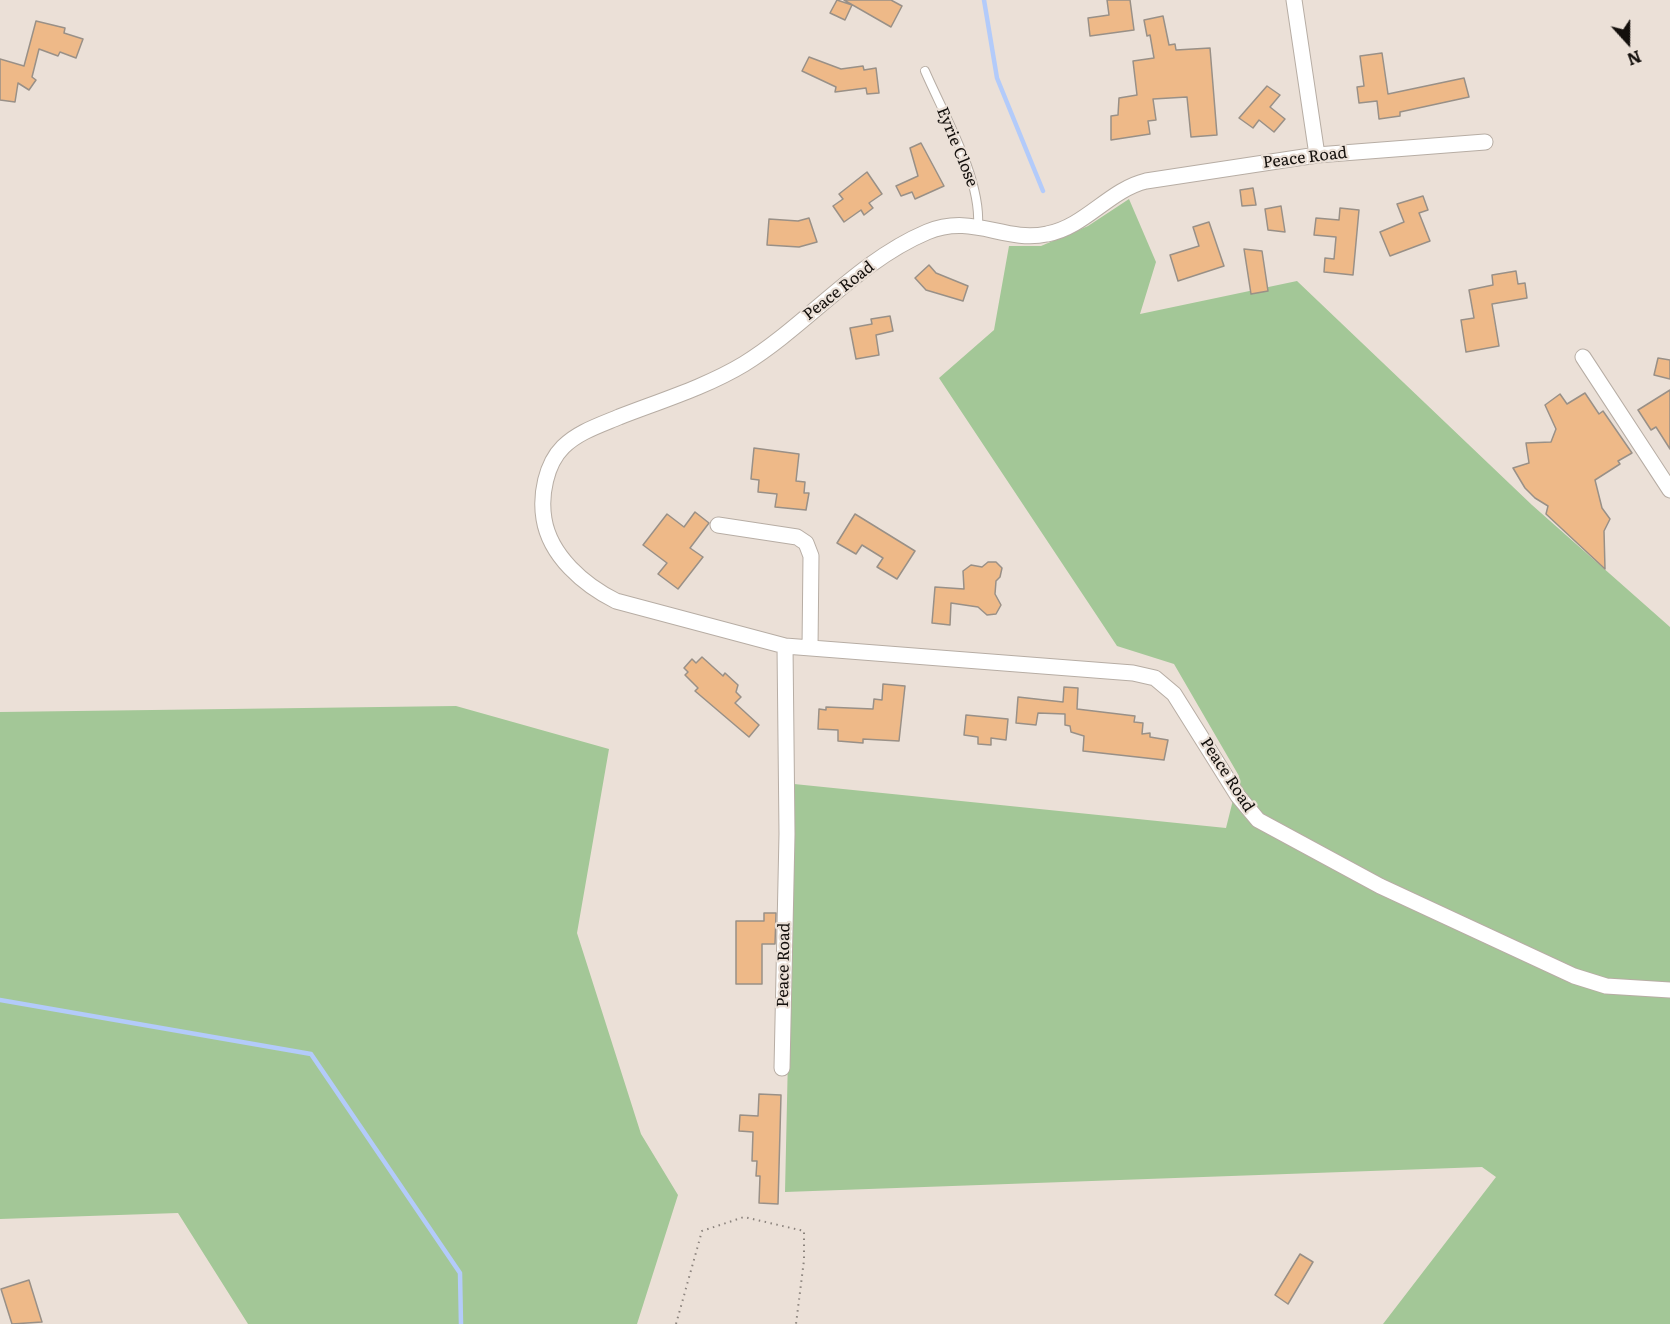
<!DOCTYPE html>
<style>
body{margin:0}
#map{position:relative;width:1670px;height:1324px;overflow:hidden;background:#ebe0d7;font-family:Literata,serif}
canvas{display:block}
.north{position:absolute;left:1598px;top:12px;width:60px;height:60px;-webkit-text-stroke:4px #ebe0d7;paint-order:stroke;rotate:159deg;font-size:16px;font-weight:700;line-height:24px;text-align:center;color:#130f0c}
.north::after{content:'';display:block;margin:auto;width:21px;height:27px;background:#130f0c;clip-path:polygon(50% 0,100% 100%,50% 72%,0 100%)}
</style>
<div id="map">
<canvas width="1670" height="1324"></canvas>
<div class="north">N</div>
</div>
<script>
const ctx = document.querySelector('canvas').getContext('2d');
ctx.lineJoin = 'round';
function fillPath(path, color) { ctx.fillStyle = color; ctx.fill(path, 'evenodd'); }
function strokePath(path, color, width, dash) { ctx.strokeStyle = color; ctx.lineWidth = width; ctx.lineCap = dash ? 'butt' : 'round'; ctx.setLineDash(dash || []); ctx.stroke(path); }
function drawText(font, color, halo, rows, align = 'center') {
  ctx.font = font + ' Literata,serif'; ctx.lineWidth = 4.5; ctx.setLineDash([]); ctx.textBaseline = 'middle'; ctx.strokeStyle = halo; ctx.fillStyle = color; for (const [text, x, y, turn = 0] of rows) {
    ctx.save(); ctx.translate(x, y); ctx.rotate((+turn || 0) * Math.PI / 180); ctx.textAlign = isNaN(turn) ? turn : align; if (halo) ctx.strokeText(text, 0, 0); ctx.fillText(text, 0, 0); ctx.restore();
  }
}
const green = new Path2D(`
 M1129,199L1156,262L1140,314L1297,281L1532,505L1670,627V1324H1383L1496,1177L1482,1167L785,1192L794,784L1226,828L1239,776L1174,664L1117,646L939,378L994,330L1009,246H1041L1088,226Z
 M456,706L609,749L577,933L641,1134L678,1195L637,1324H248L178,1213L0,1219V712Z`);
const stream = new Path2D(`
 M984,0L997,78L1043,191
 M0,1000L311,1054L460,1273L461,1324`);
const building = new Path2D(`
 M837,0L852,5L845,20L830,13Z
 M844,0H891L902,6L891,27Z
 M1107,0H1130L1134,30L1090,36L1088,18L1109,15Z
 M1163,16L1169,45L1175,44L1176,50L1210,48L1217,135L1191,137L1187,97L1153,99L1156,120L1148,121L1150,134L1111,140V116L1118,115L1119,98L1137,95L1133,61L1154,58L1150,35L1147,36L1144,20Z
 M36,21L65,28L64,33L83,39L76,58L60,52L58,56L39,49L32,77L36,80L29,90L18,83L15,102L0,100V59L24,66Z
 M1382,53L1388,94L1464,78L1469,97L1400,112V116L1379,119L1377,101L1359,103L1357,87L1364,86L1360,56Z
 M809,57L841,69L863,66L864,70L876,68L879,93L867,94L866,88L835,92L836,87L802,71Z
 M1267,86L1280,95L1270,107L1285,119L1274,132L1259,120L1253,128L1239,118Z
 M921,143L944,186L915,199L912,192L901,196L896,186L918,176L910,148Z
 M867,172L882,194L869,203L873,208L864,215L861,210L844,222L833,206L843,199L839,194Z
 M1253,188L1256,205L1242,206L1240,190Z
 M1423,196L1428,210L1419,213L1430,241L1390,256L1380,232L1404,222L1397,204Z
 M1281,206L1285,232L1268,230L1265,209Z
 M1340,208L1359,210L1353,275L1324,272L1325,258L1334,259L1336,237L1314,235L1316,218L1339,220Z
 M809,218L817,242L799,247L767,245L769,219L798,221Z
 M1209,222L1224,266L1178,281L1170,255L1199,246L1193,227Z
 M1244,249L1262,251L1268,291L1251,294Z
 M929,265L936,273L968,286L963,301L926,290L915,278Z
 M1516,271L1518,284L1525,283L1527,298L1492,304L1499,346L1466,352L1461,320L1474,318L1469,290L1493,285L1492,275Z
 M890,316L893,331L876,335L879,355L856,359L850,328L872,324L871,319Z
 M1658,358L1670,360V379L1654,375Z
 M1670,390V449L1656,427L1651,430L1638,410Z
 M1585,393L1599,414L1603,411L1632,453L1618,461L1620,464L1595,480L1602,508L1610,519L1604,531L1605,569L1546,514L1548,506L1535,498L1525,488L1513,468L1529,463L1526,443L1551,442L1556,429L1545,405L1560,394L1567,404Z
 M754,448L799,454L796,481L805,482L804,493H809L806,510L775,507L777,494L758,492L759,480L751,479Z
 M695,512L709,523L690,548L703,557L678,589L658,574L667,563L643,545L667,514L684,527Z
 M855,514L915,551L897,579L877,567L883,558L862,545L856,554L837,543Z
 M988,562H996L1002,568L1000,577L996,581L995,594L1001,605L996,614L987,615L978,607L951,603L950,625L932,623L935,587L964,589L963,571L971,565L982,567Z
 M702,657L723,676L725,673L738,685L736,692L741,697L735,703L759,725L749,737L695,691L698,688L685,675L688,672L684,668L692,659L696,663Z
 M883,684L905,686L899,741L863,739V743L838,741V730L818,729L819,709L826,710V707L873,709L874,699L882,700Z
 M1064,687L1078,688L1077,709L1135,716L1134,722L1143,723L1142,734L1150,733V737L1168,740L1164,760L1083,751L1084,736L1071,732L1070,726L1065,725V714L1038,713L1036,725L1016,723L1018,697L1063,702Z
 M966,715L1008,719L1006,740L991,738V745L978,744V737L964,735Z
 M764,913H776L775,944H762V984H736V921H764Z
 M759,1094L781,1095L778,1204L759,1203L760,1176H756L757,1161H752L753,1132L739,1131L740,1115L758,1116Z
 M1300,1254L1313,1262L1288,1304L1275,1295Z
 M29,1280L42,1322L12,1324L1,1289Z`);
const path = new Path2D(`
 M676,1324L702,1231L744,1217L804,1231V1260L796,1324`);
const lane = new Path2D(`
 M925,71C944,115 981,178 978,225`);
const street = new Path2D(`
 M1294,0L1317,155
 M1485,142L1317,155L1146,181C1109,190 1085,227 1047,234C1004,243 973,213 927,232C858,261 807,325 744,364C706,387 660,401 619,417C600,425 578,432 563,447C546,464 540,495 544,519C550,556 584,585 616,601L785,646L1133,673L1155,678L1174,694L1238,796L1258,820L1380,886L1574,976L1606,986L1670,990
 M1583,357L1670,490
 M718,525L797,537L806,543L811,556L810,648
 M782,1068L787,834L785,646`);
const streetNames = [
 ["Eyrie Close",957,147,68],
 ["Peace Road",1305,158,-7],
 ["Peace Road",839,291,-38],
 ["Peace Road",1227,775,57],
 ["Peace Road",784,965,-89]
];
fillPath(green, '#a3c797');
strokePath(stream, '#b3cbfa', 4.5);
fillPath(building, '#eeb988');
strokePath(building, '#999087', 1.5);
strokePath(lane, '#b7ada4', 10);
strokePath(street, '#b7ada4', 17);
strokePath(path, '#8b837d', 2, [1.5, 4.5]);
strokePath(lane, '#fff', 8);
strokePath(street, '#fff', 15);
drawText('16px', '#130f0c', '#ebe0d7', streetNames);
</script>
